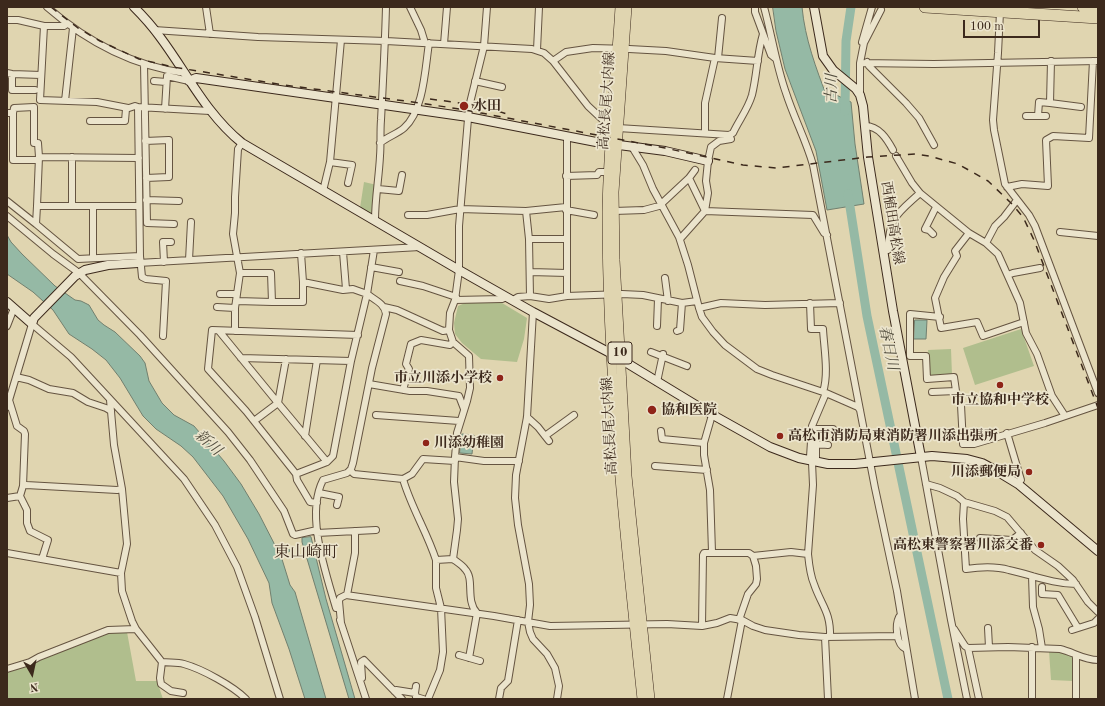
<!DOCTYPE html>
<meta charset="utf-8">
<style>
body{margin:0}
#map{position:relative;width:1105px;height:706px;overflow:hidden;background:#e0d5b0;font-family:"Old Standard TT",serif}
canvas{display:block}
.frame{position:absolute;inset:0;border:8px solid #3c291c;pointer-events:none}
.north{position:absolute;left:12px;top:654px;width:40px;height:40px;-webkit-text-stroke:3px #ebe4cc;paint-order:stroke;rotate:171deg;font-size:11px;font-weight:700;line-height:16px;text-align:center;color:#3c291c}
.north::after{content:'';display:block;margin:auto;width:14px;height:18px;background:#3c291c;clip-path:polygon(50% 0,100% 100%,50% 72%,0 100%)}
.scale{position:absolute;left:963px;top:20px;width:77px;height:18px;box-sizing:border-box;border:2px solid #3c291c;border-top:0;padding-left:5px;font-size:12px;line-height:14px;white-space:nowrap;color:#3c291c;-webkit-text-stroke:3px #ebe4cc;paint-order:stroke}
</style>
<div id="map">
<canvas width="1105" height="706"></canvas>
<div class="frame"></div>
<div class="north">N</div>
<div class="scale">100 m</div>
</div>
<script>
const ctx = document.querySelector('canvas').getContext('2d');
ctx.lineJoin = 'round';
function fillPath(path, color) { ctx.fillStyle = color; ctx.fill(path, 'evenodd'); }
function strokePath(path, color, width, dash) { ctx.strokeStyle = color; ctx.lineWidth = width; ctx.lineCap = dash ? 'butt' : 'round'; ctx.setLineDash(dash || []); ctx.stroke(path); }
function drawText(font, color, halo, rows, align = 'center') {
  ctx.font = font + ' "Old Standard TT","Noto Serif JP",serif'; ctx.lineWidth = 3.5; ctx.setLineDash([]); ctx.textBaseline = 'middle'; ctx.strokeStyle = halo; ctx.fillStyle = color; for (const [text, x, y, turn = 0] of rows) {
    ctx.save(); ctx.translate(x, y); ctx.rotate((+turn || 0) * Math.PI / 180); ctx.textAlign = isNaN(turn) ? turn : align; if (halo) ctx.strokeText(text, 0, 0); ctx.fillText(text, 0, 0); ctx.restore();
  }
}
const green = new Path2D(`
 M364,182L377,185L374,216L360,208Z
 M465,303H502L527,318L524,339L517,362L481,359L462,343L455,334L454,323L458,306Z
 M1021,329L1034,366L975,385L963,348Z
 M951,349L952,375L930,376L928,350Z
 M127,632L136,681H157L163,699H7V670L105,633Z
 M1058,650L1072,655L1073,657V681L1051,680L1049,651Z`);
const water = new Path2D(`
 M773,7H802C805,39 816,68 827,97L832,93L851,102L855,144L864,204L827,210L816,151L785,69L776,31Z
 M7,235L11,242L22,254L55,286L75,300L81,301L89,305L98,320L104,325L115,332L140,356L145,363L149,381L162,403L174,415L194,426L224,461L241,484L259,514L279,553L289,549L290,551L281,556L290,585L295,592L326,699H305L289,649L272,603L269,583L248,539L223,496L193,457L181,446L156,429L143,416L120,378L106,360L92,349L69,334L53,310L33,292L7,274Z
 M915,320H927L926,339H914Z
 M462,434L474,435L472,454L460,453Z
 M311,537L326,599L355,699H349L302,542V538Z`);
const river = new Path2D(`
 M845,111L846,41L851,7
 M848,194L867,316L948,699`);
const street = new Path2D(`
 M47,7C86,41 133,66 185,73
 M206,7L210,34
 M410,7L421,30L425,43
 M755,7V12L771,55L776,59
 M764,7C772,36 776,65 786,93C794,118 806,140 813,165L875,488L897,591L915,699
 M1000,12L998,53L993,120L994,130L1005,184L1029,215L1035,226L1098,393
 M7,20H18L44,26L40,100L97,102L128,108
 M44,26H64L67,24
 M154,30L258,37L386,41L532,49L544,53L553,61L588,106L604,121L607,123L612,124
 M862,42L872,7
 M444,44L447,7
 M537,50L539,7
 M718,58L722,18
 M553,61L566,52L593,48L629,49L666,51L715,58
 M1051,61L1050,103L1081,107
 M867,62L869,66L906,103L919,118L934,145
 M860,63L934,64L1098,61
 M144,64L147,223L174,224
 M7,73L12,74L41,75
 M12,74V90H35
 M154,81L166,82
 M475,81L502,87
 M860,95V63L864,43L881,10
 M65,101L73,28
 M165,109L167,76L189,81
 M7,113H13V160H38
 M13,113L14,108L34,107V143H38L39,157
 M1026,116H1038L1039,102L1050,103
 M1038,116H1046
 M90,121H125L126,109L135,106L138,107
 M865,126C879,126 887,139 893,150
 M618,128L729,135L733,133C739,120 748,109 752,95C757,75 757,54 763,34
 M705,133V103L715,58L758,61
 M145,141L169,140V177L146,178
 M380,143C387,137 397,134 404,128C424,110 425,69 429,43
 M632,147L643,165L653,189L679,237L688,265L699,308L702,317L713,332L725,345L757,369L772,375L826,393L858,407L860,410
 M139,158L39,157L37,206H139
 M330,162L352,165L348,183
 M566,176L597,175L599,172H609
 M689,178L705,211L813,215L824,233L827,235
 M1007,187L1022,184L1048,186L1046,140L1053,136L1089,138L1093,61
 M378,189L399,191L402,175
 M323,191L330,162L341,40
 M920,193L969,233L986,243
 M146,200L179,201
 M1017,200L1004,217L995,226L986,243L998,254L1020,303L1026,333L1037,354L1052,396L1065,416
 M7,201L36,224
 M37,206L36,224L78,259L140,256
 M72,206V157
 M93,206V258
 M566,210L594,215
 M526,211L529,239L530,296
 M614,211L644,210L659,206L689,178L695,170
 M408,215H427L460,209L526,211L566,207
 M7,216L53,254L79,273L140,335L178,377L228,432L250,460L284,511L293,534L295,535L317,530
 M375,220C375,199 379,177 380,156C381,144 380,132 381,120C383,82 385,45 386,7
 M1060,232L1098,236
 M969,233L955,251L957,256L944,277L935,298L941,328L977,322L983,336L1024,322
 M933,234L929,230L925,229L936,207
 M529,239H567
 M680,239L705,211L708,193L706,181L708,161L711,147L719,141L731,139L729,135
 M883,251L888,250C889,217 897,214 920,193L912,183L896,156
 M343,252L346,289
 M301,253L303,282
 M189,260L191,222
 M164,262L163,242H171
 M138,263L420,247
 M371,267L399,272
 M530,272L567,273
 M1008,275L1013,273L1040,268
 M665,278L668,301
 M400,281L423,286L456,297
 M220,294H237
 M567,296V136
 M455,300L502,299L507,297
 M513,300L518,297L530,296L549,299L567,296L622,294L643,295L682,303L697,301
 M237,301L272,302L271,273H240
 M272,302H303V282L343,290L353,289L367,294L351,361L333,456L327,462L296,474L246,411L208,369L212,330L358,335
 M810,303L811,329H823C824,348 829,374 823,392
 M217,307L235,308
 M384,307L397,310L443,331L449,330
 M699,308L721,303L765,305L840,303
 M533,312L527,417L516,475L515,498L518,525L529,584L530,605L528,622L530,632L533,639L547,654L555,668L559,686L557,699
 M940,317L910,314V356H926L927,379L954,377L956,391L961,405L963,444H974L1045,423L1098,405
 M7,326L14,308
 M657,326L658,299
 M219,331L278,403L254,421
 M235,331V308L240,273L233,234L235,213V197L238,149L242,143
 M677,331L680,330L682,303
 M163,336L166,281L146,279L142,277L140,256L138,107L210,111
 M651,352L687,366
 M241,358L351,361
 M286,359L278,403L327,462
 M16,377L29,380L49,389L73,393L88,402L106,408L111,411
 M657,382L663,354
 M369,384L410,391H427L459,396L464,409
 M403,390L409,369L406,364L411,344L421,340L450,345L453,342
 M932,392L956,391
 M826,393L812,426L810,457L812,462L813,485L808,554C809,564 810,575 814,584C821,605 831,612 830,637
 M9,400L17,426L24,431L25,434L23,486
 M110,400L114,445L122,489L127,544L121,573L122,591L132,621L136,629L162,662C169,663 177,662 184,664C202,669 233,686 246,699
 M7,407L32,324L71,357L184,479L215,525L237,567L255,617L280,699
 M376,415L459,421
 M712,415L704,443V455L710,490L712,552
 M527,417L538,427L549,441
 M661,431L662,439L704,443
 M1007,433L1021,480L1018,484
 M305,436L317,360
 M545,436L574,415
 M816,444L828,445
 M455,457L457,433L467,401L470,388L469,356L453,342L449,330L450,313L455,300L459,270V226L469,107L484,46L487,7
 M921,457L951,620L967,699
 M816,462V429H833
 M655,466L707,470
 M350,470L354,474L403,479C411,507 427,532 436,560L453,559
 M296,474L297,480L310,502L317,503
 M403,479L412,474L423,459L455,461
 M926,484L940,488L957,496L964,502L995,511L1007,517L1035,550L1058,566L1073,580L1088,602L1098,612
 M319,493L339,497L337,505
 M20,496L27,510V523L30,531L48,540L42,559
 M7,498L20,496L23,486L26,485L117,490L122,489
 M964,502L963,519L966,569C980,567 995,566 1009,570C1032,575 1053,584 1076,584
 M317,533L376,530
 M980,538L1012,540L1021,533
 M7,553L121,573
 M1032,576L1033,607L1039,629L1042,648
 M1042,587V594L1058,595L1078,628
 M347,595L355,553V531
 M336,608C326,573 305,515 323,480L347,473L351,469L353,463L372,368L386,314C385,304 375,300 367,294L374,250
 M899,617C895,625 896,645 906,649
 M340,620L366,699
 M739,620L748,594L756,584L757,579L756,566L753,556
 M341,623L339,601L340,598L346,595L494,616L550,626L667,624L702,626L717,623L730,618L742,620L753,626L765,630L799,635L825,637L897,636
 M702,626L703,555L704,553H749L753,556L791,552L808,554
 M988,628L989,647
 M954,629L965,646L968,648L1008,647L1060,649C1073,652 1084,660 1098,660
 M1072,630L1094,623L1098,619
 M825,637L828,699
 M1032,647V699
 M968,648L979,699
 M459,655L480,661
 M469,658L477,613C465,600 475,579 465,569C462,565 457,562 453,559L457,530L458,519L454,482L455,457L484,461H519
 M162,662L160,678L161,684L171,691L183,693
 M7,669L30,662L39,657L108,630L136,629
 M362,678L361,662L364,660L402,699
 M416,686L415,693L416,697L423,699
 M394,691L396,690L415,693
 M428,699L440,670L443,652L441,608L436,588V560
 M499,699L501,688L508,681L518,620
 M727,699L742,620
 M1076,699V655`);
const secondary = new Path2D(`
 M134,7C143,16 152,26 160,37C187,73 206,114 242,143L459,270L533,312L612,354L704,410L770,447L799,458L828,464H855L932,456L967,459L982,463L995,470L1018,484L1098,551
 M814,7L823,56L833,70L856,89L860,95L863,106L868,157L893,311L921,457
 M189,81L196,78L468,117L596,142L665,151L708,161
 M7,302L32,324L34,318L75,276L85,270L108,265L138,263`);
const primary = new Path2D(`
 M620,7C616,75 608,144 607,212C607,375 625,537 642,699
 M627,7L614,192L615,260L627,476L650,699`);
const highway = new Path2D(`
 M925,7L1098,18
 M1083,7L1098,8`);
const rail = new Path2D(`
 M51,7L78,28L100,41L139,59L173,67L284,85L405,101L460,109L665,148L743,165L776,168L868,157L915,154L929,156L958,164L988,181L1011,203L1023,217L1034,240L1098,408
 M430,99L482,106L507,114`);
const markers = [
 [464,106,5,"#8f2418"],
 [500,378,4,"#8f2418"],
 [1000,385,4,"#8f2418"],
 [652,410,5,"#8f2418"],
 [780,436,4,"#8f2418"],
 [426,443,4,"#8f2418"],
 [1029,472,4,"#8f2418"],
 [1041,545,4,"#8f2418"]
];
const shields = [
 [620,353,24]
];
const shieldNames = [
 ["10",620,353]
];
const streetNames = [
 ["高松長尾大内線",607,101,-86],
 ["西植田高松線",892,223,81],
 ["高松長尾大内線",610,426,-93]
];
const poiNames = [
 ["水田",473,106],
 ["市立川添小学校",492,378,"right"],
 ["市立協和中学校",1000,400,"center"],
 ["協和医院",661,410],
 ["高松市消防局東消防署川添出張所",788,436],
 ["川添幼稚園",434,443],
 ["川添郵便局",1021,472,"right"],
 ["高松東警察署川添交番",1033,545,"right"]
];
const waterNames = [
 ["古川",832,89,-89],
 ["春日川",888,348,78],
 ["新川",208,443,42]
];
const quarterNames = [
 ["東山崎町",306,553]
];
fillPath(green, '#b0be8d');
fillPath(water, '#95b9a5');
strokePath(water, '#717f6e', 1);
strokePath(river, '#95b9a5', 9);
strokePath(street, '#655441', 8);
strokePath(secondary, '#3c291c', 10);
strokePath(primary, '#3c291c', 10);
strokePath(highway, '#3c291c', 12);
strokePath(street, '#ebe4cc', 6);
strokePath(secondary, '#ebe4cc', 8);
strokePath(primary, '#e0d5b0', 9);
strokePath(highway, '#e0d5b0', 11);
strokePath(rail, '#3c291c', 1.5, [7, 7]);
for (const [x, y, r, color] of markers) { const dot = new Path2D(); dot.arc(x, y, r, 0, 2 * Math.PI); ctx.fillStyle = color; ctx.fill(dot); strokePath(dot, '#ebe4cc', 1.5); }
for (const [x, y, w] of shields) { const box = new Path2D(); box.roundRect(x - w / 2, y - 11, w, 22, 3); ctx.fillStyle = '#ebe4cc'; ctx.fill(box); strokePath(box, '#3c291c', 1); }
drawText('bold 13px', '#3c291c', null, shieldNames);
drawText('14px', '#3c291c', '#ebe4cc', streetNames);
drawText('bold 14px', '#3c291c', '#ebe4cc', poiNames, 'left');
drawText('italic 15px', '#524d3e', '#ebe4cc', waterNames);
drawText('16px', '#3c291c', '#ebe4cc', quarterNames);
</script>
